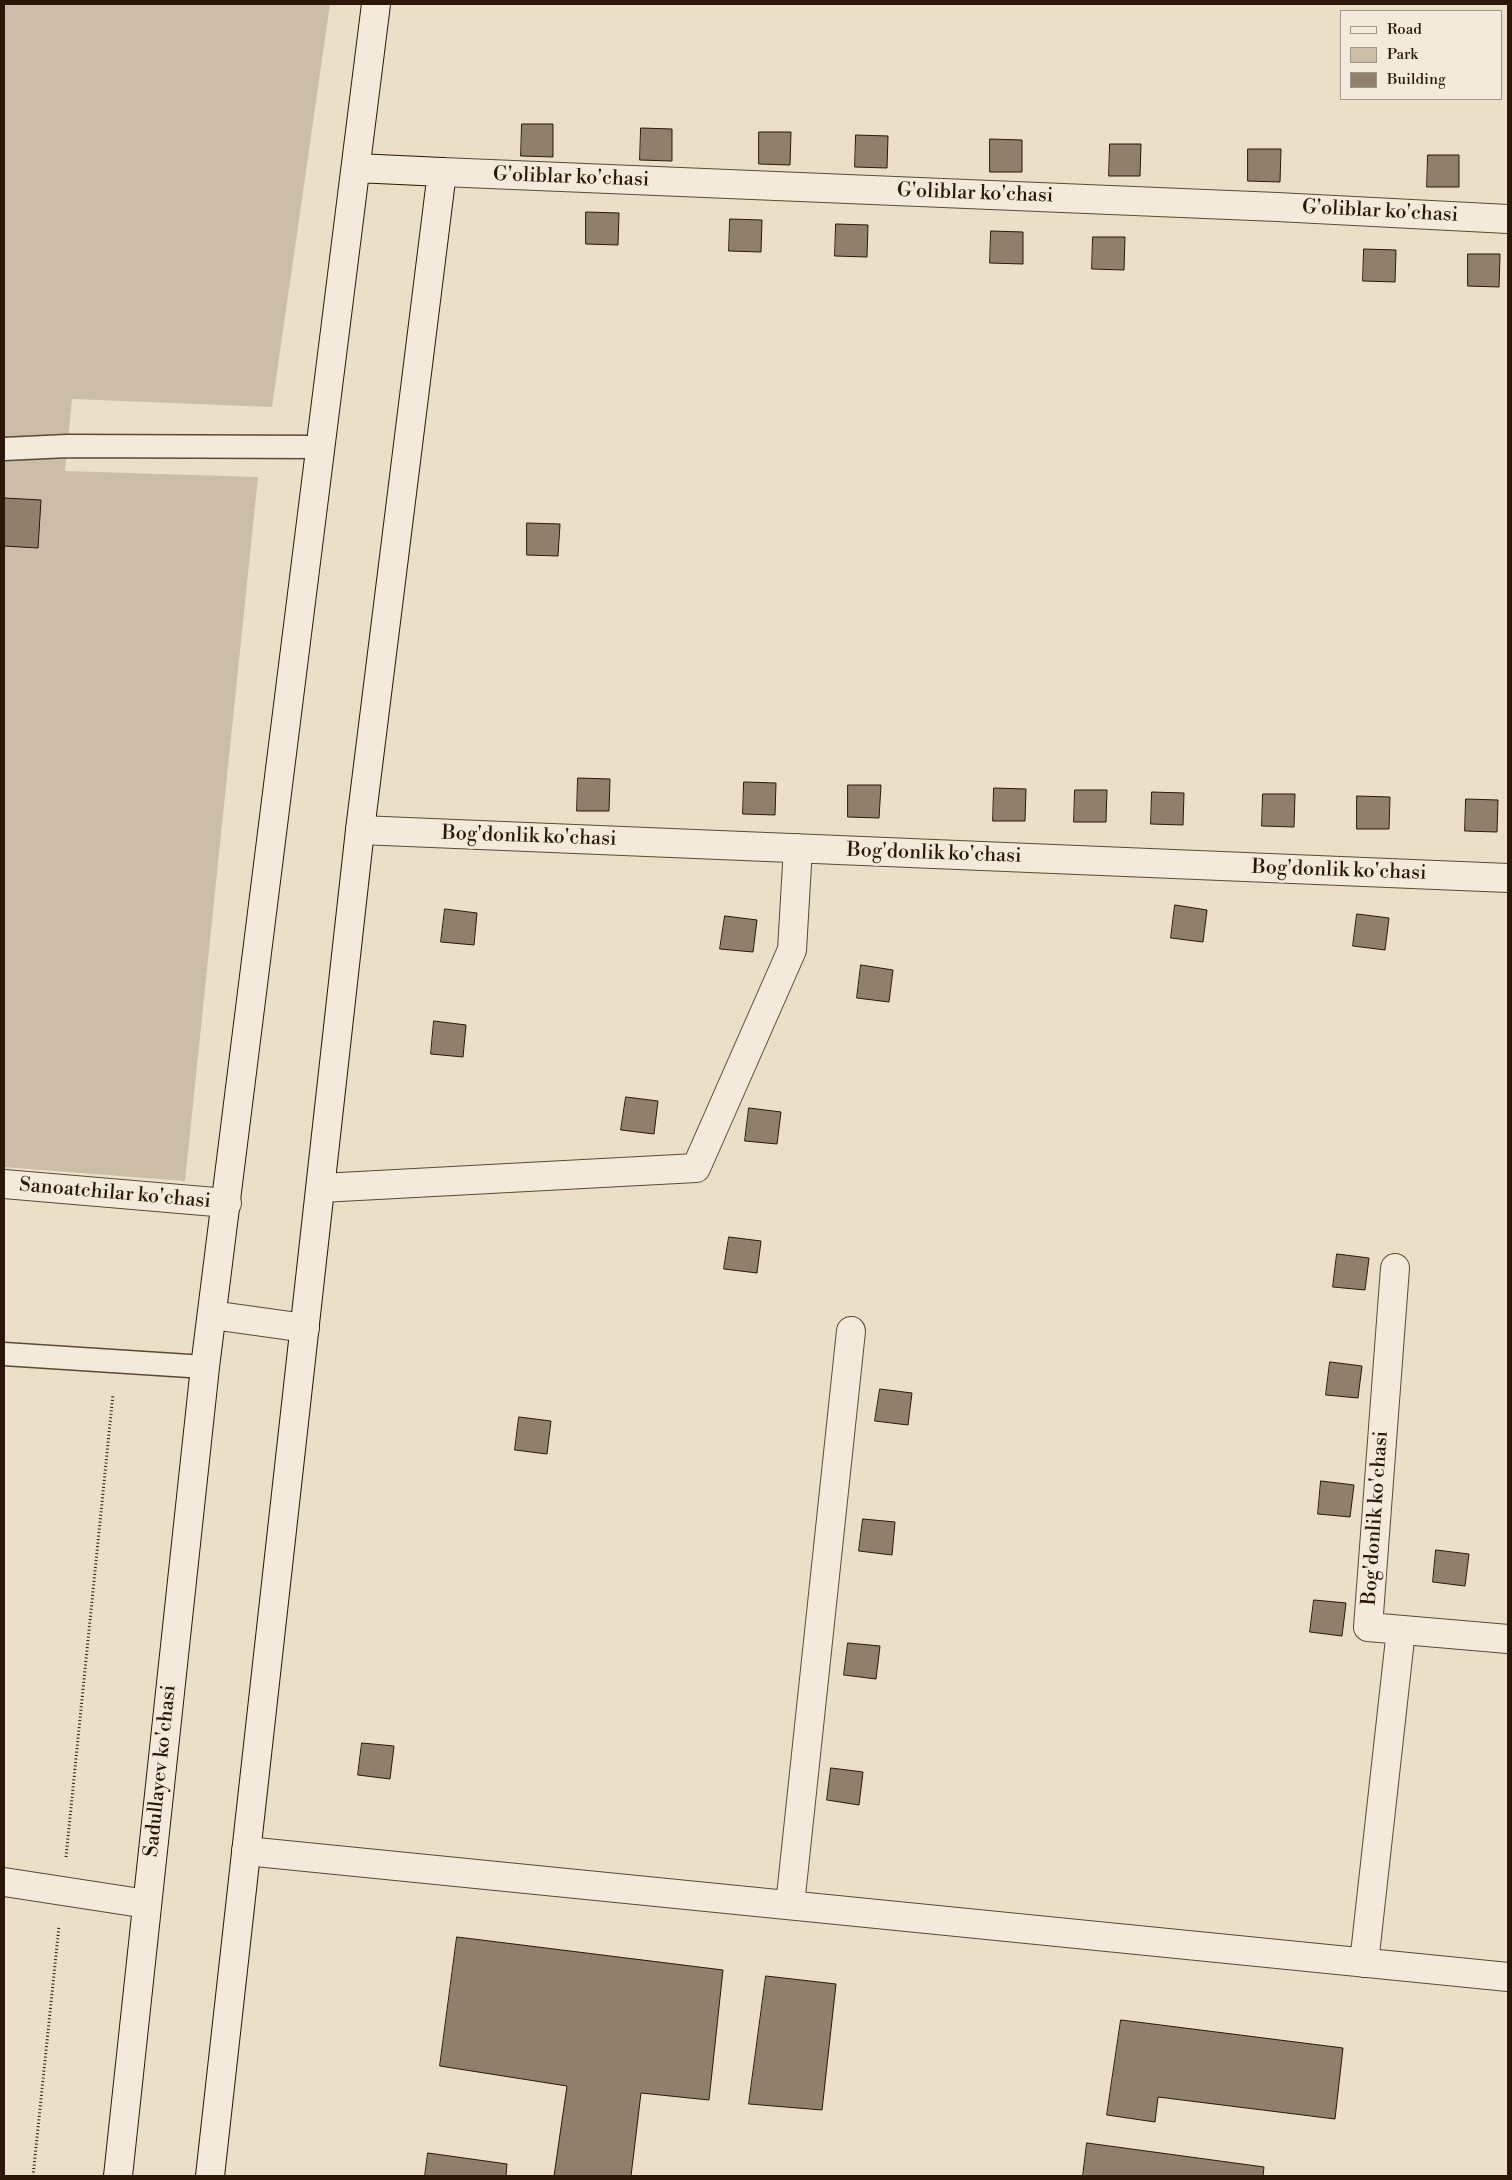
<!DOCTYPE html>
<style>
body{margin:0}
#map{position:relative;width:1512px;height:2180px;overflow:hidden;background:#ecdfc7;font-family:"Libre Bodoni",serif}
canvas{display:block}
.frame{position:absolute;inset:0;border:5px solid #2a1708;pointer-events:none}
.legend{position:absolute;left:1340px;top:10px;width:162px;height:90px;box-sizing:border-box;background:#f3eadb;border:1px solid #a39687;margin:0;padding:6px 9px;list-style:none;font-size:15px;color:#2a1708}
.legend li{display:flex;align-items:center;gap:10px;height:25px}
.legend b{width:25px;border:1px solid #a39687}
</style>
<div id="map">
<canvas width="1512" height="2180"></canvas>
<div class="frame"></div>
<ul class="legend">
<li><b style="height:6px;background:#f3eadb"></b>Road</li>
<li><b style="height:14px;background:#cbbda7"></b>Park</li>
<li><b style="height:14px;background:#8f7f6b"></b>Building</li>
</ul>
</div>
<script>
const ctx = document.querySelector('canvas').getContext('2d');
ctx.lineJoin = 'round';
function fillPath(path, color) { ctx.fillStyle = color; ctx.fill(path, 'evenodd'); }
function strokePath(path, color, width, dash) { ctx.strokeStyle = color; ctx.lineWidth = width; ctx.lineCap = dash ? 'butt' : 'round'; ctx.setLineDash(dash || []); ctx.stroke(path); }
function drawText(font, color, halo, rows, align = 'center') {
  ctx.font = font + ' "Libre Bodoni",serif'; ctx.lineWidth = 5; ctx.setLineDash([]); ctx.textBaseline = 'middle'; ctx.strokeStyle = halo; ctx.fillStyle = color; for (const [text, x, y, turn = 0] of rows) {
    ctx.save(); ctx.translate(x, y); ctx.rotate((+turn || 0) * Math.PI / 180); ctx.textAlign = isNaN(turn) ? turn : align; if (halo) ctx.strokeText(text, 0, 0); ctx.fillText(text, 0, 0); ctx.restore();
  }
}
const green = new Path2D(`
 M4,4H330L272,407L72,399L65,471L258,477L185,1181L4,1167Z`);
const building = new Path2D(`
 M522,124H553V157L521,156Z
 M641,128L672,129V161L640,160Z
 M759,132H791L790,165L759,164Z
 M856,135L888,136L887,168L855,167Z
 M990,139L1022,140V172H990Z
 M1110,144H1141L1140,176H1109Z
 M1248,149H1281L1280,182L1248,181Z
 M1428,155H1459V187H1427Z
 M586,212L619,213L618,245L586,244Z
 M730,219L762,220L761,252L729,251Z
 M836,224L868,225L867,257L835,256Z
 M991,231L1023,232V264L990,263Z
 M1093,237H1125L1124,270L1092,269Z
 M1364,249L1396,250L1395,282L1363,281Z
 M1468,254H1500L1499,287L1468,286Z
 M4,498L41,500L38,548L4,546Z
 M527,523L560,524L558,556L527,555Z
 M578,778L610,779L609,811H577Z
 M744,782L776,783L775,815L743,814Z
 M848,785H881L879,818L848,817Z
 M994,788L1026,789L1025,821H993Z
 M1075,790H1107L1106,822H1074Z
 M1152,792L1184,793L1183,825L1151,824Z
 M1263,794H1295L1294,827L1262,826Z
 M1357,796L1390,797L1389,829H1357Z
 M1466,799L1498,800L1497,832L1465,831Z
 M1175,905L1207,910L1203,942L1171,938Z
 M445,909L477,913L474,945L441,942Z
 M1357,914L1389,918L1385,950L1353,946Z
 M725,916L757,920L753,952L720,949Z
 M861,965L893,970L889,1002L857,998Z
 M434,1021L466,1025L463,1057L431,1054Z
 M626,1097L658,1101L654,1134L621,1130Z
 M749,1108L781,1112L777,1144L745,1141Z
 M729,1237L761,1241L757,1273L724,1269Z
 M1337,1254L1369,1258L1365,1290L1333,1287Z
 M1330,1362L1362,1366L1358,1398L1326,1395Z
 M880,1389L912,1393L908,1425L875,1421Z
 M519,1417L551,1421L547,1454L515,1450Z
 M1321,1481L1354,1485L1350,1517L1318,1514Z
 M863,1519L895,1522L892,1555L859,1551Z
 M1436,1550L1469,1554L1465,1586L1433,1582Z
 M1314,1600L1346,1603L1342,1636L1310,1632Z
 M848,1643L880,1646L876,1679L844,1675Z
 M362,1743L394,1746L390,1779L358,1775Z
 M831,1768L863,1772L859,1805L827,1800Z
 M457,1937L723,1970L709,2100L641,2093L631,2176H554L567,2086L440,2066Z
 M766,1976L836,1984L822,2110L749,2104Z
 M1121,2020L1343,2048L1335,2119L1158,2097L1155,2122L1107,2115Z
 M1087,2143L1264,2167L1263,2176H1083Z
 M428,2153L507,2164L506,2176H425Z`);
const path = new Path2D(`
 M66,1857L113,1394
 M33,2176L59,1926`);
const service = new Path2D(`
 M4,449L67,446L321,447
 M4,1354L205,1367`);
const minor = new Path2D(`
 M442,172L1277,207L1508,219
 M360,830L1508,878
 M4,1184L227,1203
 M321,1188L696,1168L792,950L798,848
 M1395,1268L1368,1627L1508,1639
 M246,1851L1508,1977
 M4,1882L147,1904
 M790,1905L851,1331
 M1364,1963L1401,1630`);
const tertiary = new Path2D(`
 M212,1315L305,1328`);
const secondary = new Path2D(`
 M118,2176L205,1367L376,4
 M210,2176L360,830L442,172L356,168`);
const streetNames = [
 ["G'oliblar ko'chasi",571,178,2],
 ["G'oliblar ko'chasi",975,194,2],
 ["G'oliblar ko'chasi",1380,212,3],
 ["Bog'donlik ko'chasi",529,837,2],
 ["Bog'donlik ko'chasi",934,854,2],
 ["Bog'donlik ko'chasi",1339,871,2],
 ["Sanoatchilar ko'chasi",115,1194,5],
 ["Bog'donlik ko'chasi",1376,1518,-86],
 ["Sadullayev ko'chasi",161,1771,-84]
];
fillPath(green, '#cbbda7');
fillPath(building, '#8f7f6b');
strokePath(building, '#2a1708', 1);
strokePath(service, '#5a4938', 25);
strokePath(minor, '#5a4938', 30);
strokePath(tertiary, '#5a4938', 30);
strokePath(secondary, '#2a1708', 30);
strokePath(path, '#2a1708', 3, [1, 2.5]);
strokePath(service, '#f3eadb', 22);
strokePath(minor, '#f3eadb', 28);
strokePath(tertiary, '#f3eadb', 28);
strokePath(secondary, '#f3eadb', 28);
drawText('20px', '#2a1708', '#f3eadb', streetNames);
</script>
